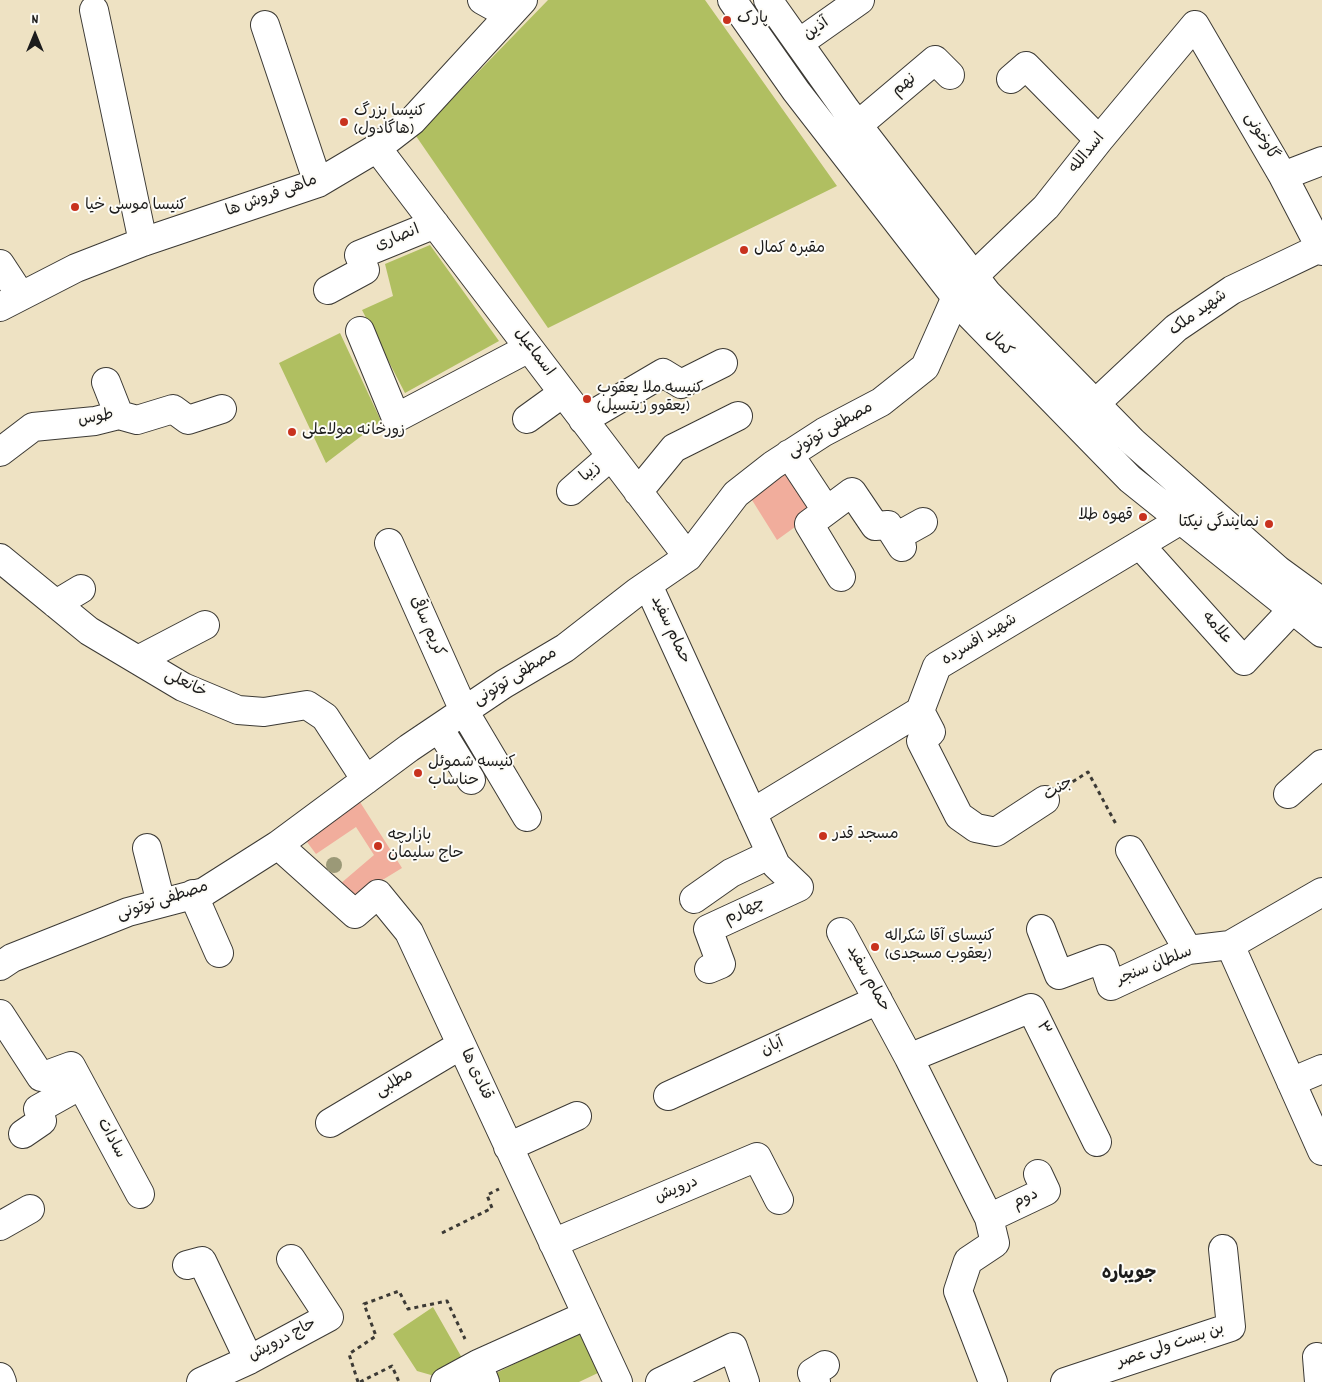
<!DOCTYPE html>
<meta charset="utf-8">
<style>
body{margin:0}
#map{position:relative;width:1322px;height:1382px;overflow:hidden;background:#eee2c3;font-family:Dekko,sans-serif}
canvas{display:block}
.north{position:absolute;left:10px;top:10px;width:50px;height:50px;-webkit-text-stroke:4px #fdfcf7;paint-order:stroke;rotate:0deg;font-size:14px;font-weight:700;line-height:20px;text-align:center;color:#1c1c1c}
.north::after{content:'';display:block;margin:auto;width:18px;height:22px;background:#1c1c1c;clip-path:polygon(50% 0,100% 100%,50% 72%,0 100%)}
</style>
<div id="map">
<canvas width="1322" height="1382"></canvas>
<div class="north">N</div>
</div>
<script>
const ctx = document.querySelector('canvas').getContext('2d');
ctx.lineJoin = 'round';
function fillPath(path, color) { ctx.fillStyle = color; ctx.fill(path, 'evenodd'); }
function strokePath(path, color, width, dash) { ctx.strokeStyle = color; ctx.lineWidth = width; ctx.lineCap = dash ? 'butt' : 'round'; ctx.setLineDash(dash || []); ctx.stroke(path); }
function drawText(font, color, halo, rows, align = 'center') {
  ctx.font = font + ' Dekko,"Playpen Sans Arabic",sans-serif'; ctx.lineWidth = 4; ctx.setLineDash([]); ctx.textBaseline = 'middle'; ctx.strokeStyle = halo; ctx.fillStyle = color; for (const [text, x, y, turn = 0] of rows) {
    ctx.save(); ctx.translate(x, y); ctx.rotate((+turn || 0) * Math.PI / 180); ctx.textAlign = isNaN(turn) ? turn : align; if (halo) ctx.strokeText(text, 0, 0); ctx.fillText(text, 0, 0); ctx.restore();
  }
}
const green = new Path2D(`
 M548,0H705L837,186L548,328L416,136Z
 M430,245L499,341L405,393L362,310L393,296L385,264Z
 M340,333L381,421L326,463L279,363Z
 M433,1307L466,1365L445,1379L417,1371L393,1334Z
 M582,1331L600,1372L579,1382H500L496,1373Z`);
const building = new Path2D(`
 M788,466L817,511L777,540L747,492Z
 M360,802L402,868L353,898L340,884L374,855L356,827L316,854L304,838Z`);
const path = new Path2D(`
 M1066,786L1088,772L1117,826
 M442,1233L492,1208L487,1195L499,1189
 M358,1382L349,1354L376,1336L364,1304L399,1291L408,1309L447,1301L465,1339
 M360,1382L392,1366L399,1382`);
const street = new Path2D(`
 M482,0L509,15
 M94,10L143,242
 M265,25L318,183
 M799,43L860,0
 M1011,79L1026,66L1099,140
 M858,125L935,60L950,75
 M377,148L688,557
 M1283,176L1322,161
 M0,264L21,296
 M974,276L1046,207L1099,140L1195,25L1283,176L1322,251
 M328,290L365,270L359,255L435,224
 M0,307L76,268L143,242L318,183L377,148L412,121L523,0
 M360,331L396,418L529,348
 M106,382L119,415
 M1095,404L1176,328L1232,290L1320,248
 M527,419L563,393
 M583,420L663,373L681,384L723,363
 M0,452L33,427L95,421L119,415L137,420L173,409L188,420L222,409
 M789,454L826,510
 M571,491L611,456
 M638,492L674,448L738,416
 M896,537L923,522
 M389,543L464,711L527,817
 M1140,545L1244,661L1292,610
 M0,558L89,631L183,687L238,710L264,712L307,705L325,717L366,780
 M841,577L809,524L852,492L875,526L888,525L902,547
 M648,585L776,865L799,887L708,929L721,964L709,969
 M56,604L81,589
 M138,660L205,625
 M920,711L931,732L921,741L959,816L976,828L996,832L1045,800
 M439,728L471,780
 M1288,794L1322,764
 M752,813L920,711L937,666L1181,520
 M278,845L355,914L378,894L409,932L618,1382
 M147,848L161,903
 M1130,850L1188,950
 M193,894L219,953
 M694,899L731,873L771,854
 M1041,929L1059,975L1102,959L1111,986L1188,950L1230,945L1322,892
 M841,932L909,1058L989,1218L995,1243L968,1261L958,1291L993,1382
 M1230,945L1322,1151
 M0,966L12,958L128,912L204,892L278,845L409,748L504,684L565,648L637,592L688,557L736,494L773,465L824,432L881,402L925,367L956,297
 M0,1014L41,1077L71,1066L140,1194
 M909,1058L1031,1008L1097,1142
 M1291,1082L1322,1069
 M668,1096L878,1000
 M330,1123L461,1045
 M23,1134L42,1121L38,1109L81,1085
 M508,1147L577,1116
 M989,1218L1046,1191L1038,1174
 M0,1226L30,1209
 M553,1243L757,1157L779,1200
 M187,1265L202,1261L249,1360
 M1317,1357L1319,1382
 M0,1377L2,1382
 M201,1382L249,1360L329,1317L291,1259
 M445,1382L478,1364
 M485,1382L478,1364L587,1315
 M660,1382L733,1347L745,1382
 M816,1382L812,1373L825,1365
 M1065,1382L1231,1327L1223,1249`);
const secondary = new Path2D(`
 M732,0L796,91L968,313L1130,479L1322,633
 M768,0L846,110L987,293L1133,442L1278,570L1322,602`);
const trees = [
 [334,865]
];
const markers = [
 [727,20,5,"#c8321e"],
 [344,122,5,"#c8321e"],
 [75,207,5,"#c8321e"],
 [744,250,5,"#c8321e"],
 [587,399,5,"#c8321e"],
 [292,432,5,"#c8321e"],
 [1143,517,5,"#c8321e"],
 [1269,524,5,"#c8321e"],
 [418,773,5,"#c8321e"],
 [823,836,5,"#c8321e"],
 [378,846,5,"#c8321e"],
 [875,947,5,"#c8321e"]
];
const poiNames = [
 ["پارک",737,20],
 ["کنیسا بزرگ",354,113],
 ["(هاگادول)",354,131],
 ["کنیسا موسی خیا",85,207],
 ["مقبره کمال",754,250],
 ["کنیسه ملا یعقوب",597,390],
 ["(یعقوو زیتسیل)",597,408],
 ["زورخانه مولاعلی",302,432],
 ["قهوه طلا",1133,517,"right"],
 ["نمایندگی نیکتا",1259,524,"right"],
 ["کنیسه شموئل",428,764],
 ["حناساب",428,782],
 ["مسجد قدر",833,836],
 ["بازارچه",388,837],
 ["حاج سلیمان",388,855],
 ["کنیسای آقا شکراله",885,938],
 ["(یعقوب مسجدی)",885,956]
];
const streetNames = [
 ["آذین",817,30,-35],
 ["نهم",905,86,-40],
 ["گاوخونی",1260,137,60],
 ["اسدالله",1088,154,-51],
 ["ماهی فروش ها",272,197,-20],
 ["انصاری",398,239,-22],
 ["شهید ملک",1199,314,-36],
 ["کمال",998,344,46],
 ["اسماعیل",533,353,53],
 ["طوس",96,419,-10],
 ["مصطفی توتونی",831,431,-30],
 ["زیبا",591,473,-42],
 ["کریم ساقی",426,627,66],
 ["علامه",1216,629,48],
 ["حمام سفید",669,630,65],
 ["شهید افسرده",980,641,-31],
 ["مصطفی توتونی",516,678,-32],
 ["خانعلی",185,685,26],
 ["جنت",1059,790,-32],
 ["مصطفی توتونی",163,902,-18],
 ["چهارم",745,912,-25],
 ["سلطان سنجر",1155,967,-22],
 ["حمام سفید",867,979,61],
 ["۳",1042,1029,64],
 ["آبان",773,1048,-25],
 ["قنادی ها",475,1075,65],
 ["مطلبی",395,1084,-31],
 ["سادات",110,1139,62],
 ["درویش",677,1191,-23],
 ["دوم",1026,1200,-25],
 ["حاج درویش",283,1341,-28],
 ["بن بست ولی عصر",1171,1347,-18]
];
const neighbourhoodNames = [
 ["جویباره",1129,1276]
];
fillPath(green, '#b0bf61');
fillPath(building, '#f1ad9c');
strokePath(street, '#3c3a35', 30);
strokePath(secondary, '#3c3a35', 30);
strokePath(path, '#3c3a35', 3, [4, 4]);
strokePath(street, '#fff', 28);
strokePath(secondary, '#fff', 28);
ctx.fillStyle = '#9b9977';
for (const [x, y] of trees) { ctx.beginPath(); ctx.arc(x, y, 8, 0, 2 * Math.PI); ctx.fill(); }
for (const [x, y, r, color] of markers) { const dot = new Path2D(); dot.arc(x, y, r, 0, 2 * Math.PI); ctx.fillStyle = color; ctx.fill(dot); strokePath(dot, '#fdfcf7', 2); }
drawText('16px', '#1c1c1c', '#fdfcf7', poiNames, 'left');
drawText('16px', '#1c1c1c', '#fdfcf7', streetNames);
drawText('bold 18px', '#1c1c1c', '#fdfcf7', neighbourhoodNames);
</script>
